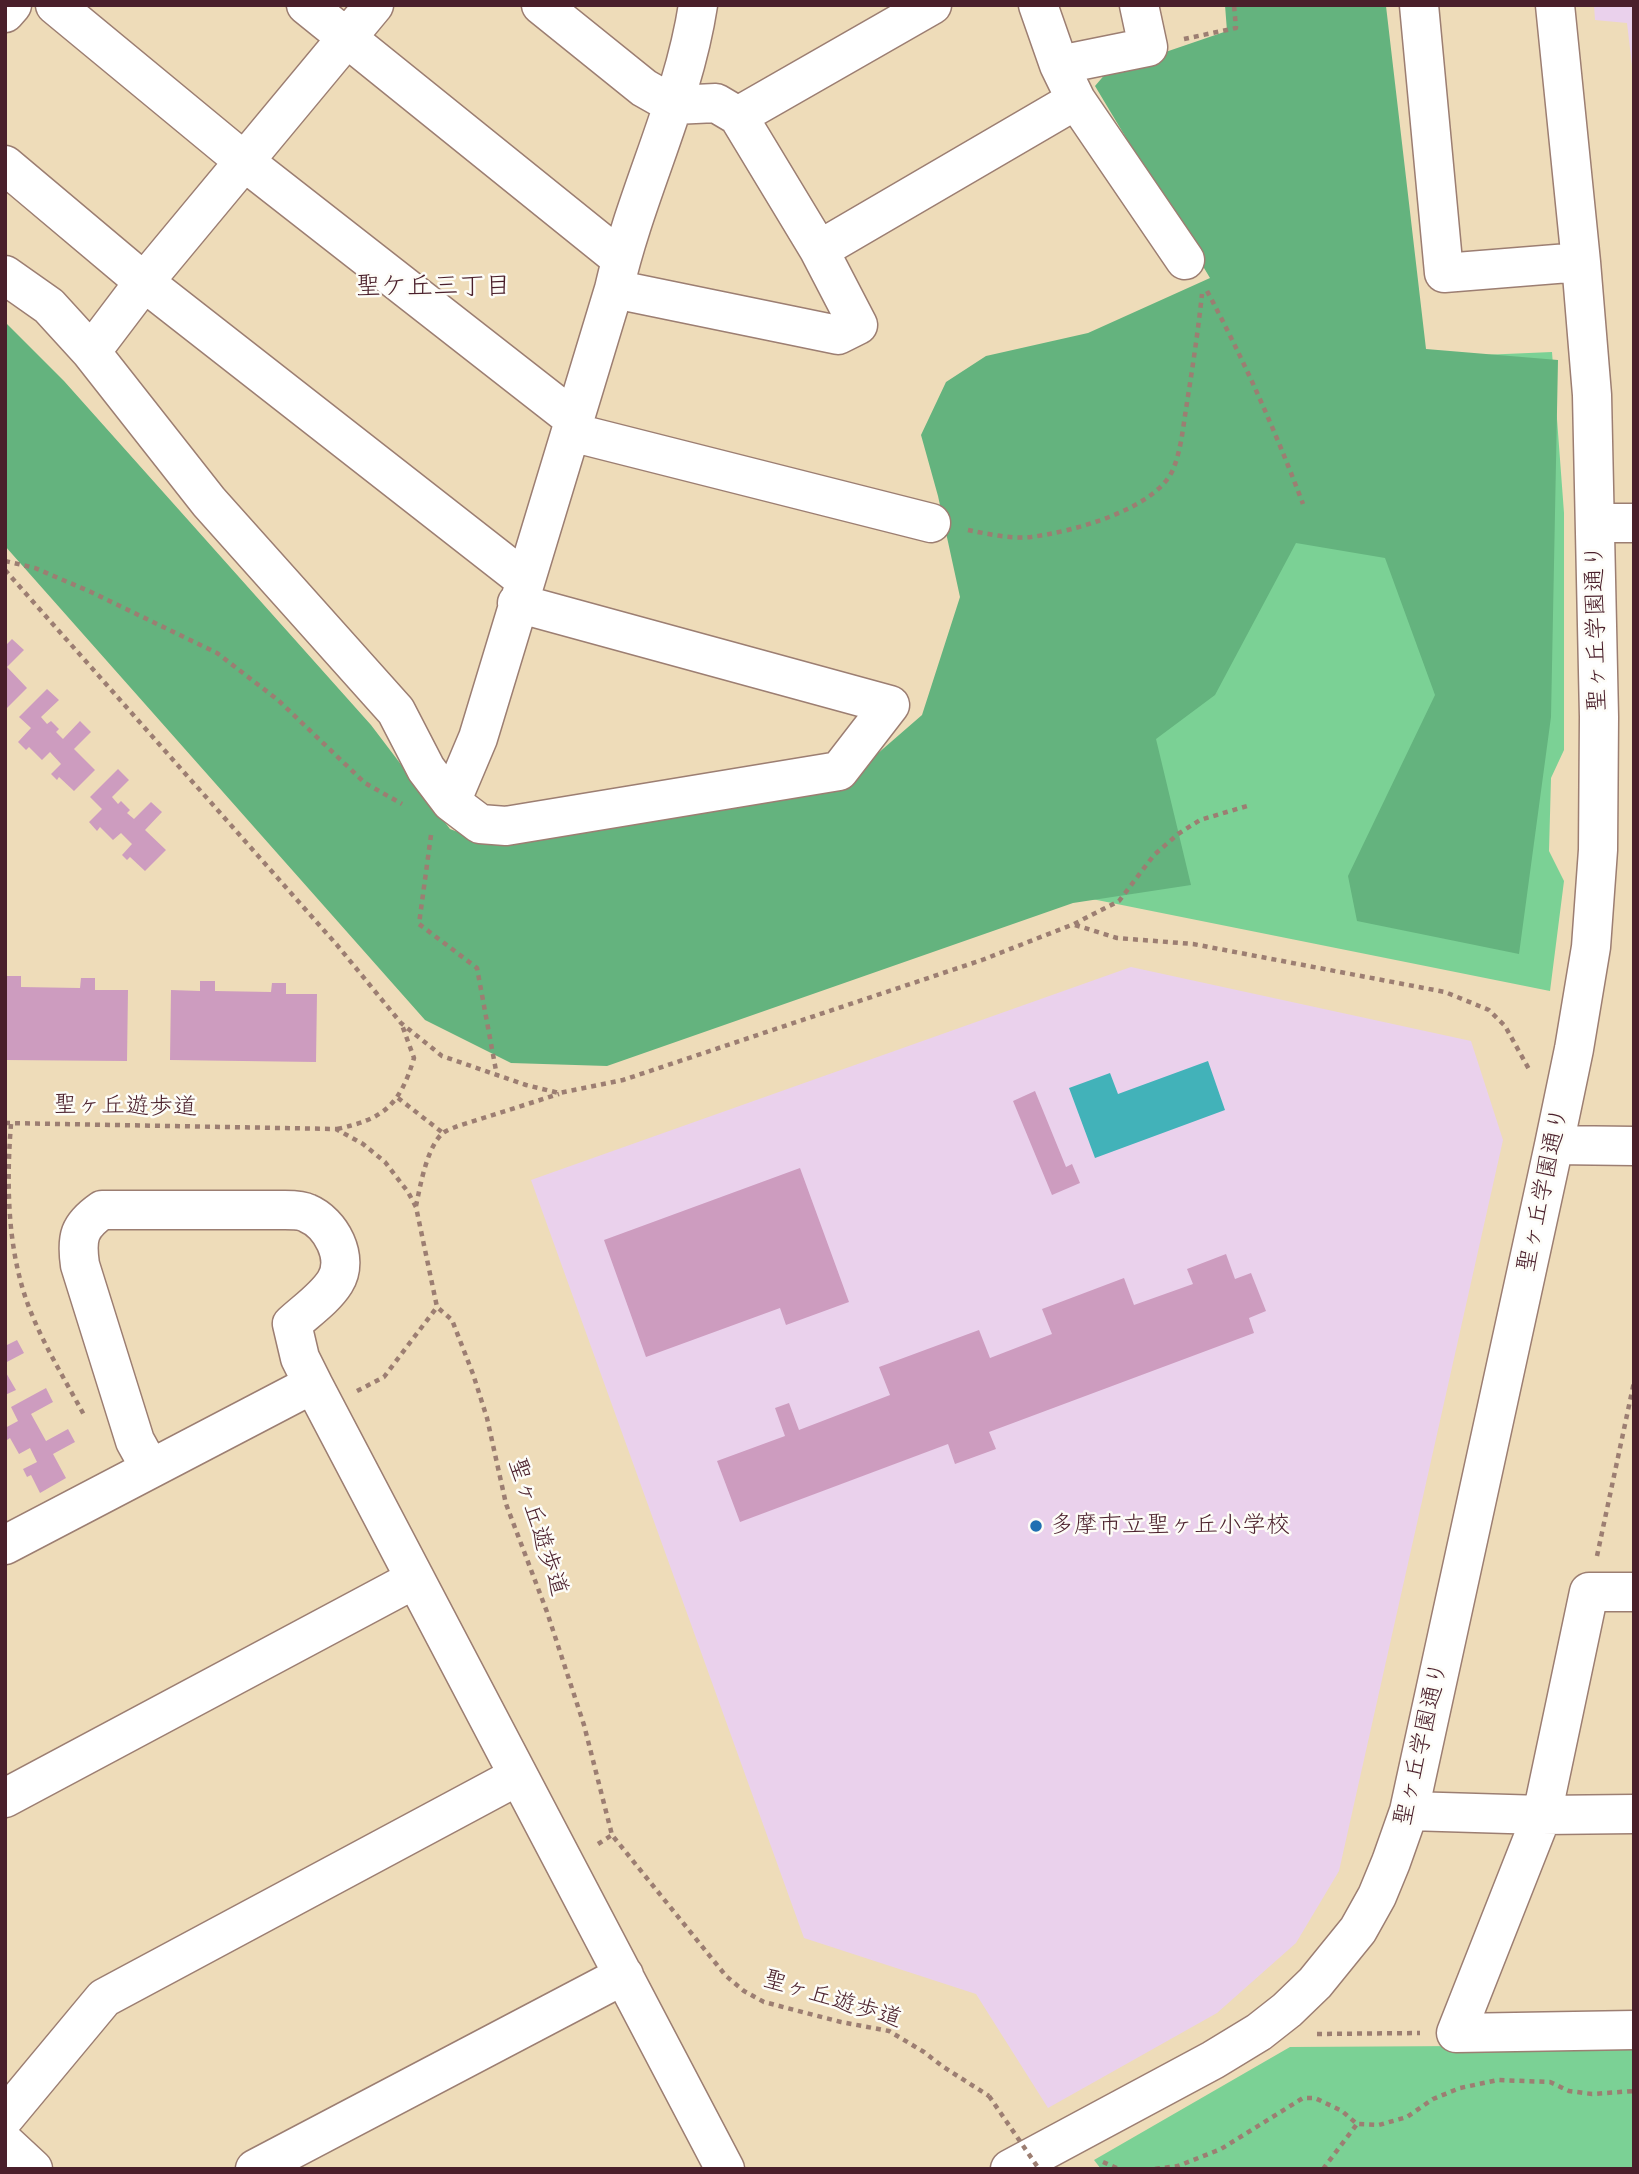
<!DOCTYPE html>
<meta charset="utf-8">
<style>
body{margin:0}
#map{position:relative;width:1639px;height:2174px;overflow:hidden;background:#eedcb9;font-family:Pangolin,sans-serif}
canvas{display:block}
.frame{position:absolute;inset:0;border:7px solid #4a1f2b;pointer-events:none}
</style>
<div id="map">
<canvas width="1639" height="2174"></canvas>
<div class="frame"></div>
</div>
<script>
const ctx = document.querySelector('canvas').getContext('2d');
ctx.lineJoin = 'round';
function fillPath(path, color) { ctx.fillStyle = color; ctx.fill(path, 'evenodd'); }
function strokePath(path, color, width, dash) { ctx.strokeStyle = color; ctx.lineWidth = width; ctx.lineCap = dash ? 'butt' : 'round'; ctx.setLineDash(dash || []); ctx.stroke(path); }
function drawText(font, color, halo, rows, align = 'center') {
  ctx.font = font + ' Pangolin,"Klee One",sans-serif'; ctx.lineWidth = 5; ctx.setLineDash([]); ctx.textBaseline = 'middle'; ctx.strokeStyle = halo; ctx.fillStyle = color; for (const [text, x, y, turn = 0] of rows) {
    ctx.save(); ctx.translate(x, y); ctx.rotate((+turn || 0) * Math.PI / 180); ctx.textAlign = isNaN(turn) ? turn : align; if (halo) ctx.strokeText(text, 0, 0); ctx.fillText(text, 0, 0); ctx.restore();
  }
}
const built = new Path2D(`
 M1594,5H1634V83L1627,23L1595,20Z
 M1131,967L1471,1041L1503,1140L1339,1871L1296,1943L1217,2013L1048,2108L976,1994L804,1938L531,1180Z`);
const green = new Path2D(`
 M1552,352L1564,513V750L1551,778L1549,851L1564,881L1550,991L1087,898L1272,364Z
 M1634,2045V2169H1101L1094,2160L1290,2047Z`);
const forest = new Path2D(`
 M1225,5L1386,6L1426,349L1558,360L1551,717L1519,954L1357,921L1348,876L1435,695L1385,558L1296,543L1215,695L1156,739L1191,885L1073,903L607,1066L511,1063L425,1020L5,546V322L64,381L371,725L450,829L474,838L846,781L922,715L960,597L938,496L921,435L946,382L986,356L1088,333L1210,278L1095,86L1107,72L1227,31Z`);
const water = new Path2D(`
 M1208,1061L1225,1110L1095,1158L1069,1088L1110,1073L1118,1094Z`);
const building = new Path2D(`
 M12,639L24,650L7,667L27,688L5,710V646Z
 M47,689L59,700L41,717L47,724L51,721L59,729L56,732L63,739L80,721L91,732L74,749L95,770L74,791L59,777L57,780L51,774L61,764L50,752L42,760L29,747L26,750L18,742L31,728L19,717Z
 M118,769L129,780L112,797L118,804L121,801L130,810L127,813L134,819L151,802L162,812L145,830L166,850L145,871L130,857L127,860L122,855L132,844L121,833L113,840L100,827L97,831L89,822L102,809L90,797Z
 M5,976H21V987L80,988L81,978H95V990H128L127,1061L5,1060Z
 M200,981H215V991L271,992L272,983H286V994H317L316,1062L170,1060L171,990L200,991Z
 M1035,1091L1066,1167L1072,1164L1080,1183L1052,1195L1013,1101Z
 M800,1168L849,1302L786,1325L780,1308L646,1357L604,1240Z
 M1226,1254L1235,1279L1251,1273L1266,1311L1249,1318L1254,1333L989,1432L996,1449L955,1464L948,1444L740,1522L717,1461L785,1436L775,1408L789,1403L799,1430L890,1395L879,1367L979,1330L990,1358L1052,1334L1042,1309L1124,1278L1134,1305L1193,1284L1187,1269Z
 M17,1340L24,1353L5,1363V1346Z
 M5,1371L16,1390L5,1395Z
 M46,1388L53,1402L31,1414L46,1441L68,1429L75,1442L53,1454L66,1478L40,1493L31,1475L27,1477L23,1469L37,1462L30,1448L19,1454L10,1438L7,1440L5,1428L18,1421L11,1407Z`);
const path = new Path2D(`
 M1184,39L1236,28L1234,5
 M1207,291C1244,360 1275,430 1303,504
 M968,530C988,534 1010,539 1031,537C1071,532 1159,509 1174,467C1181,449 1183,428 1186,409C1192,371 1198,332 1202,294
 M5,561L35,568L91,592L217,653L278,700L365,783L402,804
 M5,570L337,945L401,1023L442,1056L526,1085L559,1093L623,1080L982,960L1074,924L1119,901L1154,855L1178,834L1200,820L1247,806
 M431,835L419,924L477,968L497,1076
 M1075,925L1117,938L1193,944L1445,992L1489,1010L1505,1026L1530,1071
 M398,1098L443,1133
 M5,1123L336,1129L363,1144L385,1162L408,1192L416,1207L437,1307L452,1320L473,1374L487,1418L506,1504L547,1612L584,1725L612,1835L726,1976L744,1991L764,2002L841,2022L889,2031L924,2052L942,2066L989,2096
 M11,1124C7,1174 7,1229 20,1279C32,1327 61,1372 84,1415
 M337,1129C384,1119 400,1105 414,1058L402,1025
 M416,1206C420,1187 427,1146 443,1133C447,1130 453,1128 458,1126L559,1094
 M357,1391L384,1377L437,1307
 M1597,1556L1634,1382
 M598,1844L612,1835
 M1317,2034L1420,2033
 M1103,2162L1119,2169
 M1155,2169L1178,2166L1221,2149L1303,2098H1315L1342,2111L1357,2124L1379,2125L1407,2117L1433,2099L1460,2088L1498,2080L1550,2082L1569,2091L1592,2094L1634,2091
 M1323,2169L1357,2124`);
const minor = new Path2D(`
 M55,5L245,162L575,420
 M306,5L621,259
 M541,5L644,88L674,105L716,103L738,116L819,250L858,325L838,335L614,289
 M1038,5L1059,65L1076,100L1185,260
 M1419,5L1444,273L1581,262
 M5,13L12,5
 M1059,65L1148,47L1139,5
 M738,116L932,5
 M5,165L144,282L525,580
 M819,250L1076,100
 M5,275L49,306L91,352L209,502L396,711L426,769L451,802L480,824L506,826L839,771L890,705L517,603
 M91,352L144,282L374,5
 M571,432L931,523
 M1596,523H1634
 M451,802L478,738L614,289C636,192 683,103 698,5
 M1554,1145L1634,1146
 M150,1468L135,1441L80,1265C76,1237 79,1226 102,1210H285C292,1210 301,1210 307,1213C331,1223 350,1258 335,1282C325,1298 306,1311 292,1324L300,1358L313,1384
 M5,1545L313,1384L725,2169
 M1634,1592H1589L1542,1815L1456,2033L1634,2030
 M5,1798L415,1579
 M1409,1811L1542,1815L1634,1814
 M5,2117L104,1998L518,1776
 M5,2143L33,2169
 M255,2169L624,1975
 M1010,2169L1213,2060L1259,2032L1287,2010L1315,1983L1358,1930L1377,1896L1391,1862L1409,1811L1554,1145L1574,1049L1591,947L1598,850L1599,717L1592,395L1581,262L1555,5`);
const pathBridge = new Path2D(`
 M989,2096L1039,2169`);
const markers = [
 [1036,1526,7,"#1f6fb2"]
];
const streetNames = [
 ["聖ヶ丘学園通り",1597,628,-91],
 ["聖ヶ丘遊歩道",125,1107,1],
 ["聖ヶ丘学園通り",1544,1190,-78],
 ["聖ヶ丘遊歩道",537,1527,72],
 ["聖ヶ丘学園通り",1422,1744,-77],
 ["聖ヶ丘遊歩道",832,2000,17]
];
const poiNames = [
 ["多摩市立聖ヶ丘小学校",1050,1526]
];
const neighbourhoodNames = [
 ["聖ケ丘三丁目",433,287]
];
fillPath(built, '#ead1ec');
fillPath(green, '#7bd195');
fillPath(forest, '#64b37e');
fillPath(water, '#42b2b9');
fillPath(building, '#cd9cbf');
strokePath(minor, '#9c7e72', 41);
strokePath(path, '#9c7e72', 4.5, [5, 5]);
strokePath(minor, '#fff', 38);
strokePath(pathBridge, '#9c7e72', 4.5, [5, 5]);
for (const [x, y, r, color] of markers) { const dot = new Path2D(); dot.arc(x, y, r, 0, 2 * Math.PI); ctx.fillStyle = color; ctx.fill(dot); strokePath(dot, '#fdfcf7', 2.5); }
drawText('24px', '#4a1f2b', '#fdfcf7', streetNames);
drawText('24px', '#4a1f2b', '#fdfcf7', poiNames, 'left');
drawText('26px', '#4a1f2b', '#fdfcf7', neighbourhoodNames);
</script>
